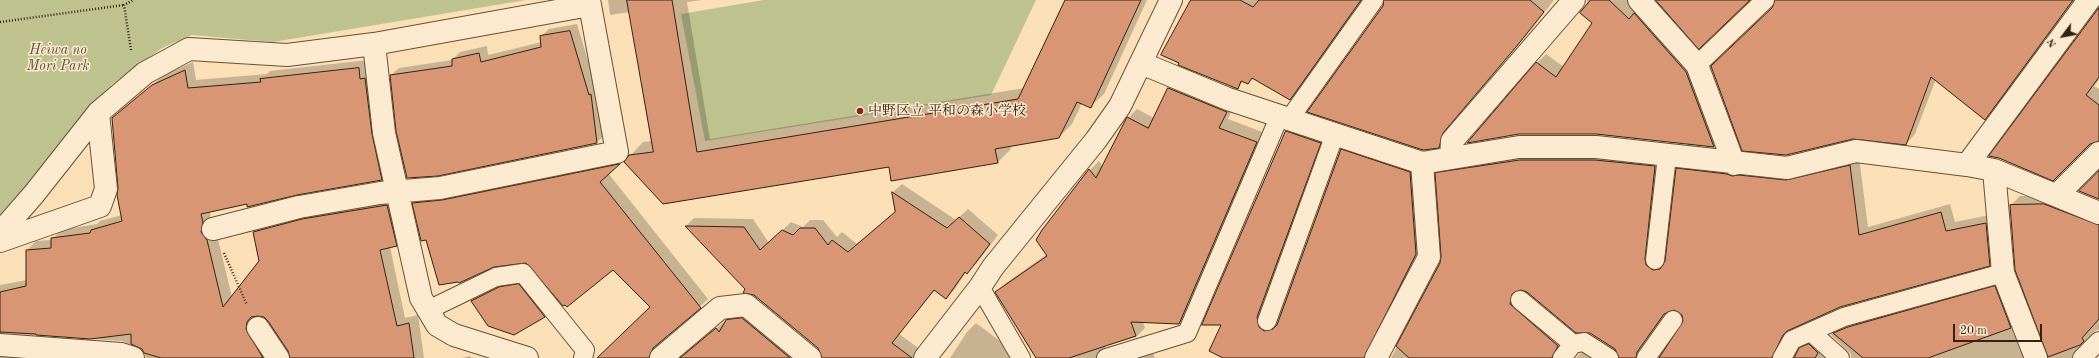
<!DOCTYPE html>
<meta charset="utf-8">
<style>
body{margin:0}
#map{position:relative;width:2099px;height:358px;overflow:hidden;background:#fbdfb6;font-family:"Old Standard TT",serif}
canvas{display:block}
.north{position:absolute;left:2043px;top:16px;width:40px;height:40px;-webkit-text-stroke:3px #fcead0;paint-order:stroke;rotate:238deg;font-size:11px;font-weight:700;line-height:16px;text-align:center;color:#33220e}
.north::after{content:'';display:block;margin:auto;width:14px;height:18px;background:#33220e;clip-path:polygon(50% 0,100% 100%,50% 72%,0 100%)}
.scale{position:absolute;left:1953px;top:324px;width:89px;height:18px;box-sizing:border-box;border:2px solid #33220e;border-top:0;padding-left:5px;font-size:12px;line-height:14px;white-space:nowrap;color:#33220e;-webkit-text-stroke:3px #fcead0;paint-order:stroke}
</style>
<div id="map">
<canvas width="2099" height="358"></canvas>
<div class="north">N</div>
<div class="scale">20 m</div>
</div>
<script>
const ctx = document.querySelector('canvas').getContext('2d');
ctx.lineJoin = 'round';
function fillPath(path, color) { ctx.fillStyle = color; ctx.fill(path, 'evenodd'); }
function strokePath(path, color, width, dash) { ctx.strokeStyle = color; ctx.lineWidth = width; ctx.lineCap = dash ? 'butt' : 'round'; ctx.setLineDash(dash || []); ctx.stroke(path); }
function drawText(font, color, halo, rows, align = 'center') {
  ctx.font = font + ' "Old Standard TT","Noto Serif JP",serif'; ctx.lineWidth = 3; ctx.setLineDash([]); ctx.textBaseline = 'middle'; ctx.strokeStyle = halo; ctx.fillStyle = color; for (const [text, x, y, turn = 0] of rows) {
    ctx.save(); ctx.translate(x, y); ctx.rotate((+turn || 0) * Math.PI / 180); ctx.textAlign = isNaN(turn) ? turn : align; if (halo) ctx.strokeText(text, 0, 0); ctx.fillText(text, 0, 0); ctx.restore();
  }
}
const green = new Path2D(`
 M0,0H526L273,42L192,35L162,48L111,85L0,220Z
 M764,0H1036L991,95L705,141L681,14Z`);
const shadow = new Path2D(`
 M608,0H702L687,2L710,139L1025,88L1066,0H1147L1104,94L1090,107L1082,103L1072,124L1059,137L1010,145L1011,149L998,162L890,166L630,156L643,142L652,141L630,12L610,15Z
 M1192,0H1363L1299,90L1290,99L1253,78L1248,83L1244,81L1237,88Z
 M1384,0H1554L1525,37L1451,123L1448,137L1439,147L1384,6Z
 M1587,0H1641L1695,62L1723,137L1714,146L1596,134L1537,63L1546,54L1564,67L1593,22L1581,12L1587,3Z
 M1776,0H2075L1994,110L1984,119L1936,79L1915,134L1906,144L1774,7Z
 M2099,9V80L2094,86L2099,89V140L2090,143L2053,180Z
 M577,24L596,87L605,135L597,142L438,175L391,75L399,68L452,60L460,52L487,46L488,55L542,42L541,36L549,29Z
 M368,60L390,171L381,179L211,211L209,223L216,231L232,297L260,261L254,232L262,223L396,197L405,237L396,246L390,247L405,318L418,315L424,358H291L289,351L269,320L264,316L255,315L254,319L278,358H146L143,349L122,341L0,333V285L27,280V250L36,241L52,240L61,230L97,224L100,221L122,215L113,118L164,75L193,62L196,80L267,74L270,71Z
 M1178,79L1235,103L1228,119L1265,133L1188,314L1179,323L1143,322L1145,328L1136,337L1105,346L1108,356L1111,358H1038L996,292L1006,283L1047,254L1090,170L1099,161L1103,167L1128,118L1137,109L1154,118L1168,88Z
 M1293,125L1327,136L1265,319L1258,326L1203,324L1277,150L1281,147L1287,132Z
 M1351,141L1419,163L1425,244L1377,358H1224L1291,327L1276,326L1341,150Z
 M1530,151L1664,157L1657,259L1664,262L1666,261L1677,169L1686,160L1859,157L1868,227L1950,204L1955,222L1995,214L1999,256L1989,265L1841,306L1790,328L1780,348L1788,358H1659L1683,326L1684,316L1674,308L1668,311L1646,342L1645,353L1650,358H1619V353L1590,332L1527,291L1519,289V295L1567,336V358H1391L1441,263L1442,256L1436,174L1446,165Z
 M627,156L608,173L708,299L658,345L657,351L661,358H617L651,307L613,268L427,238L414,203L422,195Z
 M902,184L956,220L968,209L998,235L976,264L966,272L955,289L946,298L935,290L899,334L921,350L925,358H823L819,348L746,289L686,226L694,218L753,219L769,243L791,222L803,227L810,220H823L837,237L842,232L857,244L896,211L893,192Z
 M2054,195L2099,213V330H2096L2080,346L2083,356L2086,358H2048L2049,354L2016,270L2011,205L2020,196Z
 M528,275L554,306L544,316L472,301L481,292Z
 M2004,278L2037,358H1851V354L1831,335L1840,326Z
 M736,312L809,358H680Z
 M976,323L1023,358H950L967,332Z
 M1810,339L1847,358H1795L1800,349Z
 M0,345L128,358H0Z
 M1589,345L1613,358H1576Z
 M1152,349L1155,358H1119Z
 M470,356L471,358H462Z`);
const building = new Path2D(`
 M627,0H672L697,152L1018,99L1065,0H1141L1091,108L1077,102L1059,138L995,149L998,163L891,181L889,167L663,204L624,162L629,155L653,152Z
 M1191,0H1240L1253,7L1259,0H1361L1290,100L1252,78L1248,84L1241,81L1238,89L1178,65L1179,63L1161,55Z
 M1384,0H1530L1544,12L1516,47L1443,133L1439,148L1423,150L1307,112L1383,6Z
 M1591,0H1609L1629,19L1634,13L1686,72L1714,147L1596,134H1519L1467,143L1536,62L1556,77L1592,23L1580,13Z
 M1656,0H1750L1699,49Z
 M1775,0H2073L1985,120L1931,77L1906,145L1853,139L1786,155L1742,151L1711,66L1772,8Z
 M2099,8V77L2086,95L2099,105V141L2090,144L2053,181L1999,158L1989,156Z
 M570,31L589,95L591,94L597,143L438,176L407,178L396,131L390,75L452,66V59L479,53L481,62L541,47L540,36Z
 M359,68L360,79L365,78L372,134L382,180L297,195L247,207V204L201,214L203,222L201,232L207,240L223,307L259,261L253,232L302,219L387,205L397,246L380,250L397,326L409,323L414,358H290L288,351L268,321L264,317L258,316L251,317L247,322L246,329L263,358H161L144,353L142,349L131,344V334L90,339L36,335V334L0,332V292L26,286V250L51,248V238L90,233L91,230L122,221L117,195L118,188L112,118L152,85L185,70L188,88L261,82L260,79Z
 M1168,88L1227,112L1219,128L1257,142L1179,324L1131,322L1136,336L1069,358H1036L995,292L1047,256L1036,240L1042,230L1089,169L1096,178L1127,117L1148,128Z
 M1286,131L1321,143L1257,317L1259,327L1264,331L1273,329L1277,325L1341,149L1410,172L1416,254L1364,358H1223L1209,351L1221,325H1202Z
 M1520,160H1595L1655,166L1645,259L1646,265L1653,270L1660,269L1665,261L1676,168L1727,174L1732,176L1739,175L1786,180L1850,165L1859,235L1941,212L1946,231L1986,223L1990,266L1840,307L1787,331L1783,335L1772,358H1659L1683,321L1682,315L1674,310L1664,314L1637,352L1636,358H1619L1615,349L1590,333H1576L1527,292L1521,290L1512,294L1510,304L1558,346L1552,358H1409L1396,346L1440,263L1441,256L1435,173Z
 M620,164L600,182L701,308L653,348L649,358H597L650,307L613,270L567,307L565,305L563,306L526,263L494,267L459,283L458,282L439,285L426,240L421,241L412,203L442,200Z
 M2099,171V199L2079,191Z
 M892,192L947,228L959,217L990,244L967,274L965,272L946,299L934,290L892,343L912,358H822L818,348L754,295L743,293L745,289L685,226L744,227L760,250L782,230L793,235L800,228H815L828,245L832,240L848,252L895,212Z
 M2044,204L2099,225V319L2082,338L2084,341L2080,345L2048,357L2015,270L2010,205Z
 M519,284L545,317L514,335L488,326L471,301L499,287Z
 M1995,286L2011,328L1928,358H1863L1833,333L1848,327Z
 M742,318L790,358H680L716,328L719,332L726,320Z
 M1809,344L1818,353L1815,358H1794L1799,348Z`);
const path = new Path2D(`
 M0,22L124,5
 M131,50L124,5L133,0
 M224,253L247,305`);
const lane = new Path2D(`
 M1697,65L1765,0
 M1290,118L1374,0
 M1655,260L1667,156
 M980,287L1021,358
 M1520,300L1573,344L1562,358
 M428,310L496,277L523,273L585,350L583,358
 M1267,321L1335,134
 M1811,332L1840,358
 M1573,344L1584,342L1609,358
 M1106,358L1187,333L1280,115
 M1646,358L1673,320
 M1782,358L1792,340L1844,317L2003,273
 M2082,358L2099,341`);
const street = new Path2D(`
 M1639,0L1697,65L1734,164
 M374,44L384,133L421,298L437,325L454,335L527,358
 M1141,63L1228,99L1422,163L1519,147H1596L1787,168L1856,151L1967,165L1994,170L2099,213
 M1451,158L1452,141L1574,0
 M1967,165L2089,0
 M1994,170L2003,273L2036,358
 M2057,195L2099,153
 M213,229L299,207L380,193L440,188L617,152L590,5
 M0,233L34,194L98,113L145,73L189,49L287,55L374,44L590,5L589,0
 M0,241L100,206L106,189L98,113
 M258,328L278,358
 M0,345L121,354L133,358
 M661,358L720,308L746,305L810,358
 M925,358L980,287L993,267L1096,140L1120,106L1171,0
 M1376,358L1429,257L1422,163`);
const markers = [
 [860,111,4,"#8f2418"]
];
const parkNames = [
 ["Heiwa no",58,50],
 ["Mori Park",58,66]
];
const poiNames = [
 ["中野区立 平和の森小学校",868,111]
];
fillPath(green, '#bdc28f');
fillPath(shadow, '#0003');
fillPath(building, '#d99675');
strokePath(building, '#33220e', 1);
strokePath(lane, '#655138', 20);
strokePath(street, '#655138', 24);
strokePath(path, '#33220e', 2.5, [1, 2]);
strokePath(lane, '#fcead0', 18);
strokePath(street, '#fcead0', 22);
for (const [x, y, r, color] of markers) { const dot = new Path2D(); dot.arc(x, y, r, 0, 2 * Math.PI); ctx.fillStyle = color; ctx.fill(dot); strokePath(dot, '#fcead0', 1.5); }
drawText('italic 14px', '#5c5235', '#fcead0', parkNames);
drawText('14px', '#33220e', '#fcead0', poiNames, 'left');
</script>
